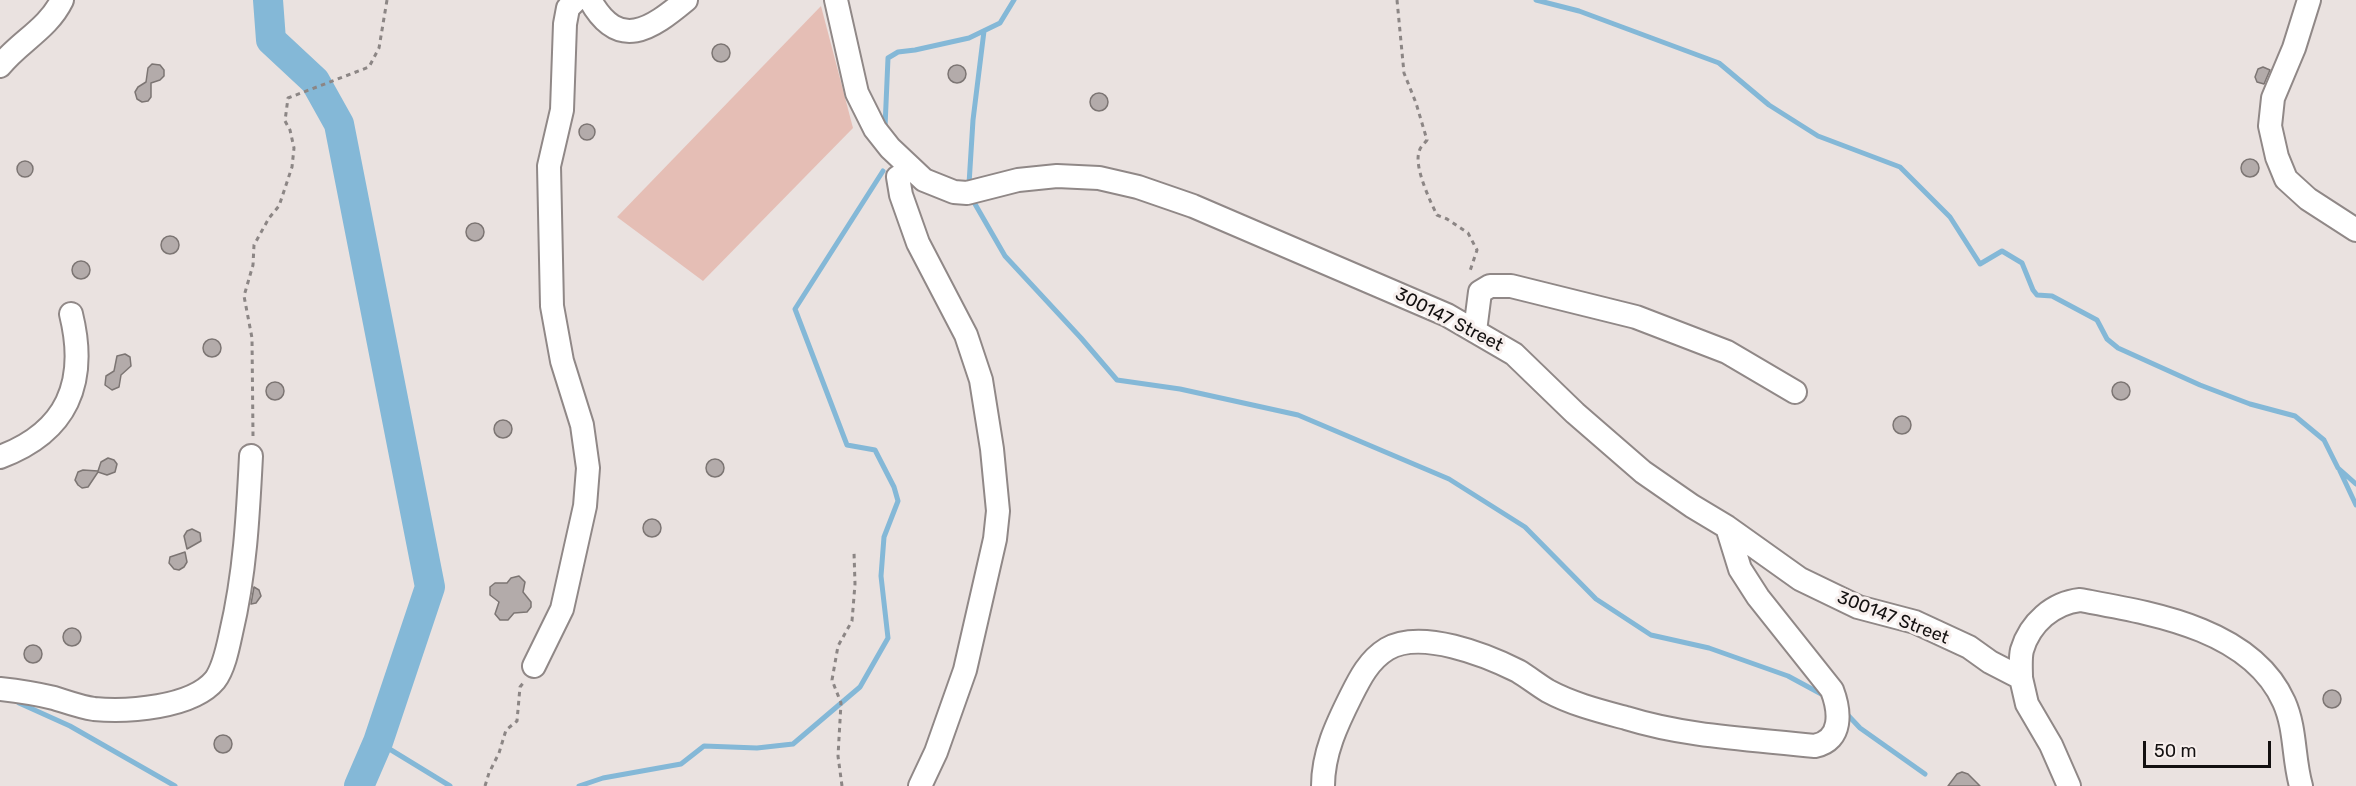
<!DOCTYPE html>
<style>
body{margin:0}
#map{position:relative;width:2356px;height:786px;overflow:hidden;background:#eae2e0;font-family:Rubik,sans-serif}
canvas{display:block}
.scale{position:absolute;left:2143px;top:741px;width:128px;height:27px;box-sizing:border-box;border:3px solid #131010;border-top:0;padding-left:8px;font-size:18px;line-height:21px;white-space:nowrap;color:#131010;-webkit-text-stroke:4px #f7efed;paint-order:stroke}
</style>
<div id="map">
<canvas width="2356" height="786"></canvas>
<div class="scale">50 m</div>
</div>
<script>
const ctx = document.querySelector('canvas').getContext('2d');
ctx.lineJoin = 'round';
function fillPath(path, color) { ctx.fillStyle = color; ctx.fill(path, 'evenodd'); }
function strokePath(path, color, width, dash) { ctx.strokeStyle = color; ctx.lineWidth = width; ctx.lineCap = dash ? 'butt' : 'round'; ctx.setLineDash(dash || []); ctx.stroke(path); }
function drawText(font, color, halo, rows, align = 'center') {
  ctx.font = font + ' Rubik,sans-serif'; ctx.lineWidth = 6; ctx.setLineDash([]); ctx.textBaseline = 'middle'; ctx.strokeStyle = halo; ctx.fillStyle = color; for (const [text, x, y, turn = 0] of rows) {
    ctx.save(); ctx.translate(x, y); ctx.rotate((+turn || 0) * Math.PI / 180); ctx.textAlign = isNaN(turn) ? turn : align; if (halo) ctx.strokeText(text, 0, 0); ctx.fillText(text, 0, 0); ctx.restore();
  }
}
const green = new Path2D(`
 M821,6L853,128L703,281L617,217Z`);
const stream = new Path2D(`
 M1536,0L1579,11L1719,63L1769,105L1818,136L1900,167L1950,217L1980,264L2002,251L2022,263L2033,290L2037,295L2052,296L2097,320L2107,339L2118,348L2200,385L2250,404L2295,416L2324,440L2338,468L2356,484
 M885,127L888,58L898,52L915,50L969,38L1000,23L1014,0
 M969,184L973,120L984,31
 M975,204L1005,256L1081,338L1117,380L1180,389L1298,415L1449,479L1525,527L1596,599L1651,635L1709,648L1788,676L1825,696
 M2340,471L2356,505
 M19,703L70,726L175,786
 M1844,711L1860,728L1925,774
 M378,742L450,786
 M579,786L603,778L681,764L704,746L757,748L793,744L860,687L888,638L881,576L884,537L898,501L894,487L875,450L847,445L795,309L883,171`);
const river = new Path2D(`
 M268,0L271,40L315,81L339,124L430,587L378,742L359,786`);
const building = new Path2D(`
 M712 53a9 9 0 1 1 18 0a9 9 0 1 1-18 0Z
 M152,64L160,65L164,70V76L160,80L151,83V97L148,101L142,102L137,99L135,92L138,87L146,82L148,68Z
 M948 74a9 9 0 1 1 18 0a9 9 0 1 1-18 0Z
 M2263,67L2270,70L2264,84L2257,82L2255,77L2258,69Z
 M1090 102a9 9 0 1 1 18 0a9 9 0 1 1-18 0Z
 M579 132a8 8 0 1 1 16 0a8 8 0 1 1-16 0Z
 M2241 168a9 9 0 1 1 18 0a9 9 0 1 1-18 0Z
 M17 169a8 8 0 1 1 16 0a8 8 0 1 1-16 0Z
 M466 232a9 9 0 1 1 18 0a9 9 0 1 1-18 0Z
 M161 245a9 9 0 1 1 18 0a9 9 0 1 1-18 0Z
 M72 270a9 9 0 1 1 18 0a9 9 0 1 1-18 0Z
 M203 348a9 9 0 1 1 18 0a9 9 0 1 1-18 0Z
 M125,354L130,357L131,366L121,375L119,387L112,390L105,385L106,376L114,371L117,356Z
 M266 391a9 9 0 1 1 18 0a9 9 0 1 1-18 0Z
 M2112 391a9 9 0 1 1 18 0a9 9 0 1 1-18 0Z
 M1893 425a9 9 0 1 1 18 0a9 9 0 1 1-18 0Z
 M494 429a9 9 0 1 1 18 0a9 9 0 1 1-18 0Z
 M108,458L114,460L117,464L115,472L107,475L98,472L88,487L82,488L78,485L75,480L78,472L83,470L98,471L101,462Z
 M706 468a9 9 0 1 1 18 0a9 9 0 1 1-18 0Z
 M643 528a9 9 0 1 1 18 0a9 9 0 1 1-18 0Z
 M192,529L200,533L201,541L187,549L184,536L187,531Z
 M185,552L187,562L184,567L179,570L174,569L169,563L170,557Z
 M519,576L525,582L523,592L531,602V607L527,612L514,613L508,620H500L495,614L499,602L490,595V587L495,583H507L511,578Z
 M254,587L259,590L261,596L256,603L251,604Z
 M63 637a9 9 0 1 1 18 0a9 9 0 1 1-18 0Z
 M24 654a9 9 0 1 1 18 0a9 9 0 1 1-18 0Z
 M2323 699a9 9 0 1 1 18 0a9 9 0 1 1-18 0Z
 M214 744a9 9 0 1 1 18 0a9 9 0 1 1-18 0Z
 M1962,772L1968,774L1980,786H1948L1957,774Z`);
const path = new Path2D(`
 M1397,0L1404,73L1416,103L1427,140C1424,144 1420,147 1419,152C1414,167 1430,201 1437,215L1447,219L1468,233L1477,250L1469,274
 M253,436L252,338L244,296L253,265L254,245L269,218L279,206L292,167L294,148L290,130L285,121L288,98L369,67L379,48L387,0
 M485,786L489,773L499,753L506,730L517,721L520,687L524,682
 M842,786L838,756L841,703L832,680L838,646L852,621L855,584L854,552`);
const minor = new Path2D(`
 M590,0C619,52 651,29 686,0
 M836,0L857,93L875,129L890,148L924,180L954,192L967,193L1018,180L1057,176L1099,178L1138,187L1193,206L1447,315L1514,354L1575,413L1643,472L1692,506L1727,527L1800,579L1858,607L1915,622L1969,647L1990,662L2021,678L2027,704L2051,745L2069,786
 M2309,0L2294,48L2273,98L2270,126L2277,157L2286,179L2308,199L2356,230
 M0,66C19,42 48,29 62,0
 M911,169L898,177L901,195L918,243L966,335L981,380L992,449L998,511L995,539L965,670L936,752L920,786
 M1475,331L1480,292L1490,286H1511L1636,317L1727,352L1795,392
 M0,457C67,432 88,383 71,314
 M534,666L562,609L585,506L588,468L582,425L562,361L552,306L549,166L562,110L565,24L568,8L576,0
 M2021,678C2021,669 2020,658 2022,650C2030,623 2053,603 2080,600C2150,613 2251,628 2284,702C2296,729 2293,758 2301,786
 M0,689C18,691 37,694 54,698C67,702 80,707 94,709C127,712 192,708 215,680C224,668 228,647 231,633C245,574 248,516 251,456
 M1323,786C1323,753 1337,724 1351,696C1360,678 1369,660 1387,649C1421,629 1486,655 1518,671C1528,677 1538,685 1548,691C1572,704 1600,711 1626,718C1687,737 1752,739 1815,746C1843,740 1840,711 1832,690L1758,597L1740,569L1727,527`);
const streetNames = [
 ["300147 Street",1449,320,27],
 ["300147 Street",1893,618,21]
];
fillPath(green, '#e5beb5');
strokePath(stream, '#84b8d7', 5);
strokePath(river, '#84b8d7', 30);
fillPath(building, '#b3abaa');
strokePath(building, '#7c7573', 1.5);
strokePath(minor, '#908887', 26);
strokePath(path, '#8c8685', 3, [4.5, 4.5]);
strokePath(minor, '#fff', 22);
drawText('18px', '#131010', '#f7efed', streetNames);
</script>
